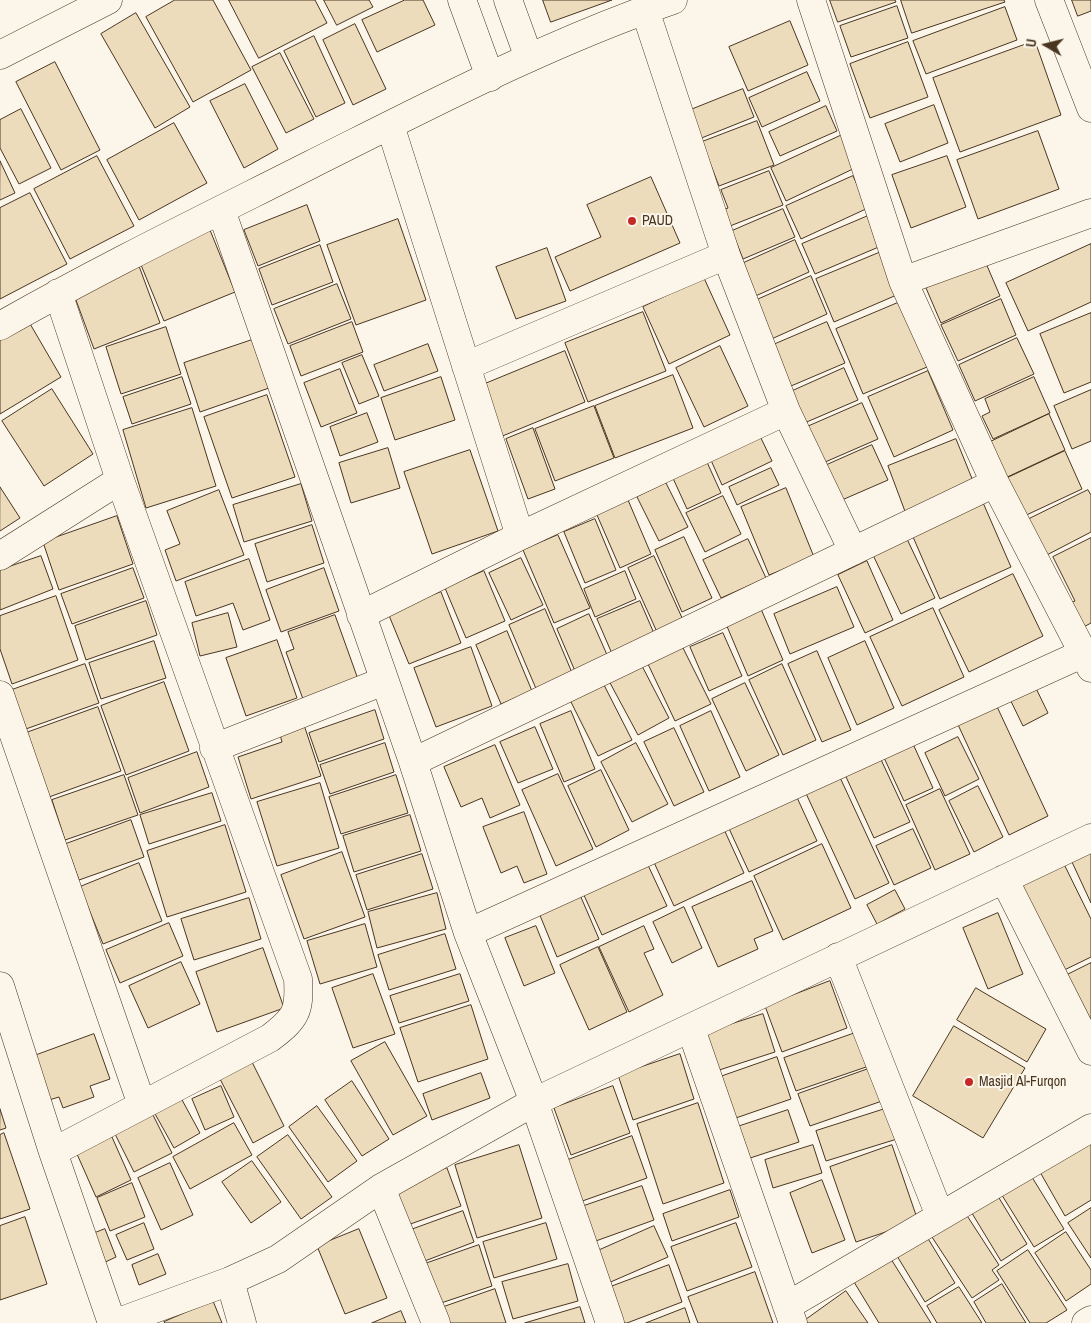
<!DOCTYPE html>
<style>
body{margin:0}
#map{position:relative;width:1091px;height:1323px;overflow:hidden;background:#fbf6e9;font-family:"Archivo Narrow",sans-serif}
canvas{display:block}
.north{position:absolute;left:1021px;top:20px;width:50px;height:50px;-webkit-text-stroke:4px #fbf6e9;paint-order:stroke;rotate:278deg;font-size:14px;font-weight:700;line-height:20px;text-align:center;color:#4a3520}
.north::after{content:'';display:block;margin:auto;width:18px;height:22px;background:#4a3520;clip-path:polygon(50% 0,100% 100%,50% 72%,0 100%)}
</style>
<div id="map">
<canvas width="1091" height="1323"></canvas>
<div class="north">U</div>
</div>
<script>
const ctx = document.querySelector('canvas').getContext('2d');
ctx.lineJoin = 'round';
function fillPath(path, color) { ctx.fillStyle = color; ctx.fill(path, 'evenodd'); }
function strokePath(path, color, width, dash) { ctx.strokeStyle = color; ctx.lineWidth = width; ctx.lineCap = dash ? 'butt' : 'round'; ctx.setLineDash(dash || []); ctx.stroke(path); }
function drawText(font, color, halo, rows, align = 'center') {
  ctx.font = font + ' "Archivo Narrow",sans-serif'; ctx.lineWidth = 4; ctx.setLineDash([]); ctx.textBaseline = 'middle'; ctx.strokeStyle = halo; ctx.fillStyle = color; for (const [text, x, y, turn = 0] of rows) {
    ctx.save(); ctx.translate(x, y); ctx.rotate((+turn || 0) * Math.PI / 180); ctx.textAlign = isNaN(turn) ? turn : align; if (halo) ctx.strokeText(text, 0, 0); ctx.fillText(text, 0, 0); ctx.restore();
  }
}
const building = new Path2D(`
 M175,0H213L251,70L193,102L146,17Z
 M229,0H315L327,23L259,58Z
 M324,0H369L373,7L337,25Z
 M405,0H423L435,25L377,52L362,20Z
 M543,0H612L551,22Z
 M830,0H895L896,2L838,22Z
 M901,0H1004L1005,2L912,33Z
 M1072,0H1091V11L1078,16Z
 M897,6L908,38L851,57L840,26Z
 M1005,7L1017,40L926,74L913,41Z
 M136,13L190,107L155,128L101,34Z
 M790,21L808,65L748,91L729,47Z
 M355,24L386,89L353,105L323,40Z
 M314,36L345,103L316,117L284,51Z
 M1035,41L1061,115L960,152L933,78Z
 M908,42L928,97L870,118L850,64Z
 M280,53L314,119L286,133L252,67Z
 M55,62L100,150L61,170L16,82Z
 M807,72L820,101L762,127L749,98Z
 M245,84L278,149L244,168L210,101Z
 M743,89L754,117L694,141L683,113Z
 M934,105L948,143L900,162L885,124Z
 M826,106L837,131L780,156L769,132Z
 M21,109L51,168L19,184L0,148V120Z
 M757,121L774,165L719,186L702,142Z
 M174,123L207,183L139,220L107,160Z
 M1038,131L1059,189L978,219L957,160Z
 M842,135L857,167L786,201L771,168Z
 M97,156L134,226L70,259L34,189Z
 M947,156L966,207L911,228L892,175Z
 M0,161L15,193L0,200Z
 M769,171L783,205L725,228L718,212L728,208L721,190Z
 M853,176L868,208L801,239L786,206Z
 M651,177L680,243L570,291L555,257L601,237L587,205Z
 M30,193L67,264L0,299V208Z
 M307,205L320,241L258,266L244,230Z
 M783,209L795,237L743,259L732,231Z
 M868,216L881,246L815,274L802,244Z
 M398,219L426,300L356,325L327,245Z
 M210,230L235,292L164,321L139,260Z
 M795,240L809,272L751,298L737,266Z
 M1091,244V302L1028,331L1006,283Z
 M320,245L333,282L272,305L259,269Z
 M547,248L566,301L516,319L496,267Z
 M881,252L899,294L834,322L816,279Z
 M985,261L1000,296L941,323L926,288Z
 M139,266L160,323L94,349L73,292Z
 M811,276L827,314L767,341L750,303Z
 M704,278L730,335L669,364L643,307Z
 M337,284L351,319L288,344L274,309Z
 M1001,299L1016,335L958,361L941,325Z
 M900,302L927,367L863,394L836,329Z
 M643,312L666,371L588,402L565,343Z
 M1091,313V382L1064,393L1040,334Z
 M29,322L61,377L0,414V340Z
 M352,322L363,352L301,376L290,346Z
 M827,322L845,363L784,389L766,348Z
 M166,327L181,374L121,394L106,347Z
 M1017,338L1034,374L975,401L959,365Z
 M252,340L269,388L200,412L184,363Z
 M428,344L438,371L384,391L374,365Z
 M720,346L748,406L704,427L676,368Z
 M565,351L585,402L500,437L480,386Z
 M362,355L379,396L359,404L342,363Z
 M844,368L858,400L802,424L788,393Z
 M340,369L357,413L321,427L304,383Z
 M928,371L953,430L894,457L868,397Z
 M673,375L693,428L615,458L595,406Z
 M182,377L191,404L132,424L123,397Z
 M441,377L455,420L395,440L381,398Z
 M1034,377L1050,413L993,439L982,416L990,412L985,399Z
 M52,389L93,454L44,486L2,421Z
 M1091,390V441L1072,449L1054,406Z
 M267,395L295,477L232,498L204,417Z
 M862,403L878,439L816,466L800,430Z
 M594,406L614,458L555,481L535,429Z
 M192,408L216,486L146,508L123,430Z
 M367,413L378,442L340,456L330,427Z
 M1049,414L1065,450L1003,479L986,444Z
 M533,428L555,489L528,499L506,439Z
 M759,434L772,461L722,485L710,458Z
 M956,439L975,486L906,514L888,466Z
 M872,445L888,480L835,503L820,468Z
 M388,448L400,488L351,503L339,463Z
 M470,450L498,531L432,554L404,472Z
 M1065,451L1082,489L1020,518L1003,480Z
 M706,460L721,493L687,509L672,476Z
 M771,468L779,485L737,505L729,487Z
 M666,483L688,527L659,541L637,497Z
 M301,484L312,521L244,542L233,505Z
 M0,487L20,518L0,531Z
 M786,488L814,557L769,575L741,507Z
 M219,490L244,555L176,581L165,550L180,544L167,511Z
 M1088,490L1091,495V532L1041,558L1023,522Z
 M723,496L741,534L705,552L686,513Z
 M981,498L1011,567L940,599L910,530Z
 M628,500L651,554L620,568L597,515Z
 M117,516L133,564L59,590L43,542Z
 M595,519L616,570L585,583L564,532Z
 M312,525L324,563L267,582L255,544Z
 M558,535L590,608L554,623L523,550Z
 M684,537L712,598L682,612L655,550Z
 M1091,538V623L1078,630L1065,605L1075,601L1053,557Z
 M748,539L766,578L721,598L703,560Z
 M907,539L935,598L901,614L873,555Z
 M41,556L53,589L0,610V570Z
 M654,556L683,620L657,632L628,568Z
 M521,558L543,605L511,620L489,573Z
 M249,559L270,620L243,630L233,603L196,616L185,582Z
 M867,561L893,620L865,633L838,575Z
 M133,568L144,598L72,624L61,594Z
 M324,568L339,611L281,632L266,590Z
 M484,571L505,621L466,638L445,588Z
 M625,571L636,599L595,617L584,589Z
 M1013,574L1043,636L969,672L939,610Z
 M837,587L854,627L790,654L774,614Z
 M441,592L461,643L409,664L388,613Z
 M56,596L78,660L12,684L0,649V616Z
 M146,601L157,635L86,660L75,626Z
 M640,601L656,638L613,656L597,619Z
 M933,608L964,677L902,706L870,637Z
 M545,609L573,675L537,691L509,625Z
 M761,609L783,660L748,676L726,624Z
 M228,613L237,647L200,656L192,623Z
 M589,614L608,657L575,671L557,629Z
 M335,615L359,682L304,702L286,652L294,649L288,632Z
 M507,631L532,691L501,704L476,645Z
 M723,633L742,676L709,691L690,647Z
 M277,640L297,698L246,716L226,658Z
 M154,641L166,678L101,699L89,663Z
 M865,641L894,708L857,725L828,658Z
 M682,646L711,704L675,721L647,662Z
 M471,647L492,706L436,727L414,668Z
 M817,651L851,730L822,742L788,664Z
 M85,664L99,703L23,730L9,691Z
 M641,664L669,718L638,735L609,681Z
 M782,664L816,740L783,755L749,680Z
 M1031,678L1048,713L1023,726L1006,691Z
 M164,682L189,751L126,775L101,706Z
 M603,683L632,740L598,756L570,700Z
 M745,683L779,755L746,771L712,699Z
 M993,698L1048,816L1009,835L954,716Z
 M98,707L121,771L49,797L26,733Z
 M375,710L384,739L319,762L309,733Z
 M571,711L595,769L564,782L540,724Z
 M711,711L740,777L709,791L680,726Z
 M302,719L321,776L251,799L238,757L282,742L278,727Z
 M535,727L553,769L518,783L500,742Z
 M674,728L704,792L674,806L644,742Z
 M909,735L933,788L904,801L880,749Z
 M958,737L979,779L945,796L925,753Z
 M385,743L394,772L330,794L320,765Z
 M636,743L668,804L632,822L601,762Z
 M495,745L520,805L490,818L482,798L461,807L444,767Z
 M877,751L910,822L874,838L842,768Z
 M197,752L209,787L140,813L128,778Z
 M601,770L629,830L596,847L568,786Z
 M837,771L889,883L855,899L803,787Z
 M558,774L593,849L556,866L522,790Z
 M124,775L138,815L65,840L52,800Z
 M396,775L408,813L341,834L329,797Z
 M320,783L339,848L277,866L257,802Z
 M978,786L1003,837L974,852L949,801Z
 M940,789L970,854L935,870L906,805Z
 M794,791L817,841L749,872L726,822Z
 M212,793L221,821L149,844L140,815Z
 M524,812L547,874L524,883L517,866L501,873L483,827Z
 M410,815L421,851L354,872L343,836Z
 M131,820L144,857L79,880L66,844Z
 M225,825L246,892L167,917L147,851Z
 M722,825L744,873L674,906L652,858Z
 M913,829L931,868L894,885L876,846Z
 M822,844L851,908L783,940L754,876Z
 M342,852L365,917L304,939L281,875Z
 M1091,853V903L1072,862Z
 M422,854L433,889L367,910L356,875Z
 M1063,862L1091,919V957L1056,974L1013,887Z
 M139,863L162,921L103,944L80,887Z
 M647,863L667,906L602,935L583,893Z
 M752,881L773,931L754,939L758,949L718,967L692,907Z
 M895,890L905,909L877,924L867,905Z
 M437,893L446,929L377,948L368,912Z
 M580,895L599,939L557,957L539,913Z
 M249,898L261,939L194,960L181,919Z
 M684,907L702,948L672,963L653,922Z
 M998,913L1023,974L988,989L963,928Z
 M169,923L183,956L120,983L106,950Z
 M365,924L377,967L320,984L307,941Z
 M536,926L555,973L524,986L505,938Z
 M644,926L654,949L644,953L663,995L629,1012L599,947Z
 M445,934L456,969L389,990L378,955Z
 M598,947L627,1012L589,1030L560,965Z
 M263,948L284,1008L217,1032L196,972Z
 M181,962L200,1004L148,1028L129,986Z
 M1091,963V1046L1059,979Z
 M373,974L395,1034L353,1048L332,988Z
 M460,974L469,1001L399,1023L390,996Z
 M830,981L847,1028L782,1052L765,1006Z
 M976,988L1046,1029L1027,1062L957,1020Z
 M471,1005L488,1059L418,1082L400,1028Z
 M763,1014L775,1052L713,1072L701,1034Z
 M954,1026L1025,1068L983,1138L913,1096Z
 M858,1032L869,1066L796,1091L784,1058Z
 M94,1034L110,1079L90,1086L94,1097L63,1108L59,1097L49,1100L34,1056Z
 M385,1042L427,1116L393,1135L351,1061Z
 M680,1054L694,1099L633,1120L618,1075Z
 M777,1057L791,1099L730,1120L717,1078Z
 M252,1062L284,1126L253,1143L220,1079Z
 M871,1068L882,1101L810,1126L798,1094Z
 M481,1073L490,1098L432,1120L423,1094Z
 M352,1081L389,1139L362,1156L325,1100Z
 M221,1086L234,1117L205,1130L192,1099Z
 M613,1086L630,1133L571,1155L554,1108Z
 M181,1098L200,1133L174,1148L154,1112Z
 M698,1103L724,1183L663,1204L637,1124Z
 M317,1106L357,1161L328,1182L289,1127Z
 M888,1108L897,1139L826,1161L816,1131Z
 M0,1109L6,1128L0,1130Z
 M788,1110L799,1142L744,1160L734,1128Z
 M153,1115L172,1153L134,1172L115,1134Z
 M234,1123L252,1155L190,1189L173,1157Z
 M4,1133L30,1209L0,1219V1135Z
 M288,1135L332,1197L301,1219L257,1157Z
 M632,1136L647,1178L574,1204L560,1163Z
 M112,1137L131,1180L96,1197L77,1154Z
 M1091,1141V1200L1065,1216L1040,1172Z
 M519,1145L542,1218L477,1238L455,1165Z
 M813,1145L822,1173L773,1188L765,1160Z
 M892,1145L918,1221L856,1242L830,1167Z
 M252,1161L281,1202L251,1223L222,1182Z
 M170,1163L193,1215L161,1230L138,1178Z
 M447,1168L461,1206L402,1227L388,1189Z
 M1030,1174L1064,1229L1034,1247L1000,1192Z
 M822,1180L845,1240L812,1253L790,1193Z
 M132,1183L145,1217L110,1231L97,1198Z
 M642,1186L654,1220L593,1242L581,1207Z
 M730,1190L739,1217L672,1241L663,1214Z
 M996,1193L1027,1244L1001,1261L970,1210Z
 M1091,1208V1258L1068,1223Z
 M463,1211L474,1242L417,1264L405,1232Z
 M964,1211L999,1265L992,1270L999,1280L972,1298L930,1234Z
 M25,1217L47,1284L0,1300V1226Z
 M144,1223L154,1249L127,1260L116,1235Z
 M546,1223L557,1259L494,1278L483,1242Z
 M736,1223L752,1267L687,1291L671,1247Z
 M654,1226L668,1257L606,1284L593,1253Z
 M105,1229L116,1257L101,1264L90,1235Z
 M359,1229L387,1298L345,1314L317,1246Z
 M924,1232L955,1283L925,1302L894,1251Z
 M1066,1232L1091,1270V1284L1066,1301L1035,1253Z
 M479,1245L492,1286L432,1306L419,1266Z
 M1028,1250L1067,1310L1046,1323H1030L997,1271Z
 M158,1254L166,1274L139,1285L132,1265Z
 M891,1259L931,1323H879L854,1282Z
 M568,1264L578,1301L513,1319L502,1282Z
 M669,1265L682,1302L627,1323H617L605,1289Z
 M755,1272L773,1323H698L688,1297Z
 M1002,1284L1026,1323H986L974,1302Z
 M959,1287L982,1323H937L927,1306Z
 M495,1289L506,1323H442L438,1309Z
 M846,1291L868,1323H801Z
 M213,1301L222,1323H165L164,1322Z
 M580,1307L585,1323H525Z
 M685,1308L690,1323H646Z
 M401,1311L406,1323H372Z`);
const street = new Path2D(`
 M462,0L490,77
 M508,0L529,58
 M811,0L903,281L995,483L1091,668
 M1049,0L1091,108
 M645,10L726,255L786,411L853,551
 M0,55L108,0
 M390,125L520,536
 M221,210L413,762L468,933L534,1102L610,1323
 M903,281L1091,213
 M0,326C102,268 207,217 312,164C430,105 548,43 673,0
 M466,366L726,255
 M0,556L120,480
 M361,615L520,536L786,411
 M0,695L142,1105
 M214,748L384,681
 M413,762L995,483
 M1004,879L1091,1051
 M468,933L1084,653
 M838,957L940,1216
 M0,986L53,1152L112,1323
 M691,1029L793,1323
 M53,1152L270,1038C296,1018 300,1012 298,979L120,480L58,293
 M381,1188L436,1323
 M230,1281L242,1323
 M787,1306L1091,1128
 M116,1323L230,1281L278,1259L381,1188L534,1102L1091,838
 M1086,1323L1091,1320`);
const markers = [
 [632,221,5,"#c62828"],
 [969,1082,5,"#c62828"]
];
const poiNames = [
 ["PAUD",642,221],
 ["Masjid Al-Furqon",979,1082]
];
fillPath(building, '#ecdcbc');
strokePath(building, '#4a3520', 1);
strokePath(street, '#4a3520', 29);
strokePath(street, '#fbf6e9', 28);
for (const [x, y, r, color] of markers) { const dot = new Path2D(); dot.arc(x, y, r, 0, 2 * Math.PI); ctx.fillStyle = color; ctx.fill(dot); strokePath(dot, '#fbf6e9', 2); }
drawText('14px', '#4a3520', '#fbf6e9', poiNames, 'left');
</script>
